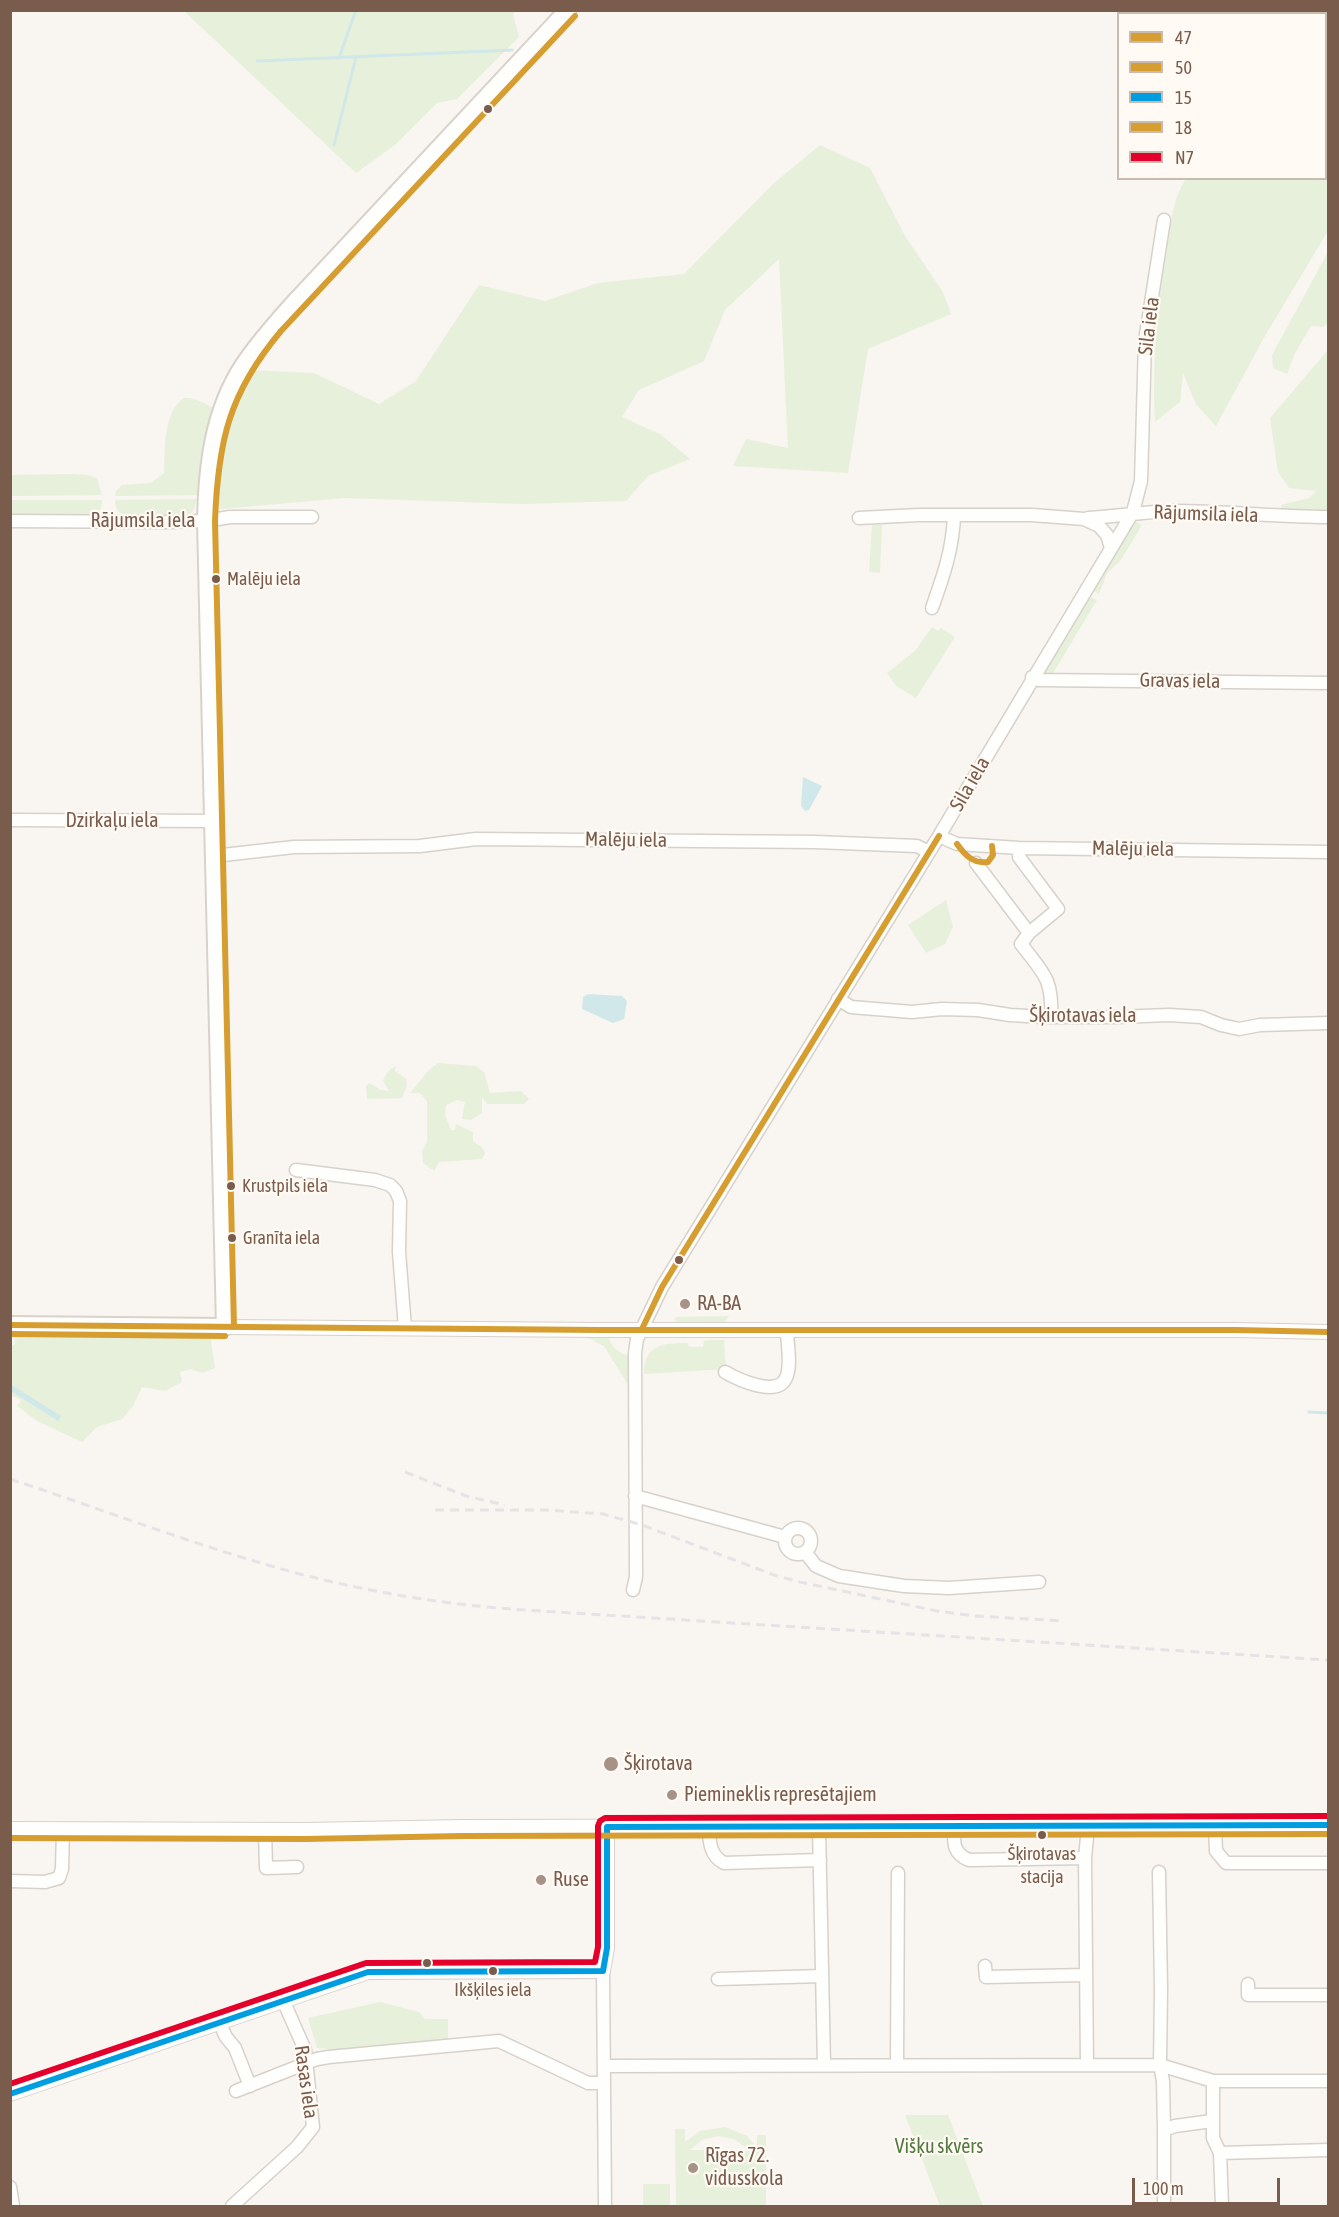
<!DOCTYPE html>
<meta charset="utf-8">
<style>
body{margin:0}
#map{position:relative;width:1339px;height:2217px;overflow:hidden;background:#f9f5f0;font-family:"Asap Condensed",sans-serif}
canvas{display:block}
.frame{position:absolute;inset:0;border:12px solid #7a5c4d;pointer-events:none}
.legend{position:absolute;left:1117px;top:12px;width:210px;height:168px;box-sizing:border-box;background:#fffaf3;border:2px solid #cabbb1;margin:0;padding:8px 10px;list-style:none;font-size:18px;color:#7a5c4d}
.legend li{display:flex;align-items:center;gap:12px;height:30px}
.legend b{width:30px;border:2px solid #cabbb1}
.scale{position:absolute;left:1132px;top:2178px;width:148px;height:27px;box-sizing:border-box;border:3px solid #7a5c4d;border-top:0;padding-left:8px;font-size:18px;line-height:21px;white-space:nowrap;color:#7a5c4d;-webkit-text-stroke:4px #fffaf3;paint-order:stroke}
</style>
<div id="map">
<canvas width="1339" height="2217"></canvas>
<div class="frame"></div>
<ul class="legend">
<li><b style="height:8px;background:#d69e30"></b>47</li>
<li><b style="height:8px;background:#d69e30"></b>50</li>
<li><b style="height:8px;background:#009de0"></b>15</li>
<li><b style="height:8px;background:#d69e30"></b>18</li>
<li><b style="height:8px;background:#e4002b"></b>N7</li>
</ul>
<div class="scale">100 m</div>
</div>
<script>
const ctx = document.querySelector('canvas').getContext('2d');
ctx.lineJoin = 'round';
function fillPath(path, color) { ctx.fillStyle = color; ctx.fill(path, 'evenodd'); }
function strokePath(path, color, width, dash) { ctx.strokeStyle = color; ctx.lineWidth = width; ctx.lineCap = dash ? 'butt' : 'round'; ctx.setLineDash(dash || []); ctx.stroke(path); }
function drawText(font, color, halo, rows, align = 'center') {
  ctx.font = font + ' "Asap Condensed",sans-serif'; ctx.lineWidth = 4.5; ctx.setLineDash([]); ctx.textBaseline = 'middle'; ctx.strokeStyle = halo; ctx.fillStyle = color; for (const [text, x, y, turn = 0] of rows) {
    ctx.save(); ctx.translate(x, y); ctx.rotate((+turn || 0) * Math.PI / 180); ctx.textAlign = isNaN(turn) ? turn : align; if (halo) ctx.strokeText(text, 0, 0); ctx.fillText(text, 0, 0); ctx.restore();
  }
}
const green = new Path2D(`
 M184,11H517L513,14L519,37L457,99L437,103L395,145L356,173Z
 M1273,11H1328V231L1265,336L1216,426L1196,404L1183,373L1180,402L1155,422C1152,362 1157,303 1168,244C1172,219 1172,200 1186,179L1326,178V14L1273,13Z
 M820,145L870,168L905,236L943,292L951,314L868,349L848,473L733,466L746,439L788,448L779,259L725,310L704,361L639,390L622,417L660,434L690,459L648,476L626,501L522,504L345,498L210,510L221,444L248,370L314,373L379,404L416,381L479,285L545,301L598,283L684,274L773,184Z
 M1328,252V323L1323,327L1311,326L1294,355L1287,374L1273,368L1272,355Z
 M1328,350V517H1283L1281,505L1309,498L1316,491L1289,488L1278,472L1270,418Z
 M184,398C195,397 206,404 215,409L199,495L115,496L116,491L122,485L151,483L164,473C165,451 163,411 184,398Z
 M71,474L88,475L97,478L102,495L11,496V475Z
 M197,499L193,512L186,517C173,517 134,520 124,515C117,513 115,506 115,500Z
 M11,500H102L101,509L94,516H11Z
 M1134,521L1142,525L1121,560L1107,573L1099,594L1092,590Z
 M872,525H882L880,573L869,572Z
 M1088,596L1097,600L1052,675L1042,673Z
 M932,627L938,631L941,628L955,637L916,698L896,686L887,673L915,651Z
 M946,900L953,927L945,944L926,953L908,925Z
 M438,1063L476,1066L484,1072L490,1093L521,1091L529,1099L524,1104H487L482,1097V1113L471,1120L462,1119L465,1102L457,1100L446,1105L445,1115L451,1130H455L456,1124L473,1132V1141L482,1147L485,1153L482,1159L439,1162L434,1171L423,1163L422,1151L427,1142V1101L420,1093H410L428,1071Z
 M396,1066L395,1071L406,1079L407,1085L402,1098L367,1099L366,1086L369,1083L381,1090L389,1091L383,1081C385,1074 390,1069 396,1066Z
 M729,1316L724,1323H680L674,1320L676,1317Z
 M24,1335H208L211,1341L215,1368L202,1373L191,1369L180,1372L182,1382L165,1391L142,1387L133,1406L122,1419L97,1427L82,1442L37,1421L17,1406L21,1400L11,1395V1345H15V1338Z
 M584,1336H608C610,1345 619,1354 628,1355L630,1388L604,1346Z
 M708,1340H724L726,1369L644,1374C644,1345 662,1343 687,1343L689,1347H703L704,1341Z
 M380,2002L419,2012L425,2019H448V2042L335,2050L317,2048L308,2018Z
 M905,2115H948L983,2206H940Z
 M725,2127L747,2136L757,2147V2135H766V2206H676L675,2129H685V2142L700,2131ZM718,2136L734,2139L749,2150H690L702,2140Z
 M643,2184H670V2206H643Z`);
const water = new Path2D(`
 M803,777L822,786L809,810L805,811L801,806Z
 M588,994L622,996L627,1001L624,1019L613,1023L582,1009L583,997Z
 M10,1384L61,1416L58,1421L11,1391Z`);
const stream = new Path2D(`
 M339,58L356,10
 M257,61L512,50
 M334,145L356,57
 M1309,1412L1328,1413`);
const minor = new Path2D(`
 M859,518L919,515H1032L1084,519L1099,526L1107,535L1111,548
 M1088,518C1117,517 1146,511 1175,511C1226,511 1277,517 1328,517
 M10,521L167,522L206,521L230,517H312
 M932,608C943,577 953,549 954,515
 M1032,677L1039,680L1328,683
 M10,820L213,821
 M939,836L957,844L1019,848L1328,852
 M1019,848V857L1058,909L1029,933L1021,944C1043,973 1053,978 1051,1017
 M214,856L294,847L420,846L476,839L815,842L917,846L929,852
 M976,863L1029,933
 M838,999L851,1007L912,1012L942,1009L978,1010L1010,1015L1044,1017H1117L1169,1015L1201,1017L1221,1025L1239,1029L1260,1025L1328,1023
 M296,1170L375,1180L390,1185L396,1191L400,1201L399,1252L405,1328
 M725,1372C737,1379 777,1398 786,1378C792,1365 787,1344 787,1330
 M635,1496L785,1537
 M785 1541a13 13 0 1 1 26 0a13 13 0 1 1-26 0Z
 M805,1552L816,1566L839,1576L904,1586L949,1588L1039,1582
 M633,1590L636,1577L635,1353L637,1339L662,1287L939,836L1133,512L1141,481L1145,341L1164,220
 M954,1826C954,1842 952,1853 969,1860L1085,1858
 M1215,1826L1216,1851L1226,1863H1328
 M709,1827C709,1841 710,1856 724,1863L820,1860
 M819,1827L824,2065
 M265,1830L266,1868L297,1867
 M1159,1872L1161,1989L1160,2065L1163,2081L1164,2130V2206
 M10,1881L45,1882L59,1878L62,1869L63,1829
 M985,1966L986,1977L1085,1975
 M603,1971L605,2206
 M718,1979L822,1976
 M1248,1984V1995H1328
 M219,2022L226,2037L235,2048L250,2086
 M897,2065L898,1873
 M1087,2065L1085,1858L1088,1827
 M604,2066L1160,2065L1213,2081H1328
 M1213,2081V2138L1220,2153L1222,2206
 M236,2091L317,2059L329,2057L499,2041L588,2083H604
 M1164,2130L1175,2126L1212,2121
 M1220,2153L1328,2150
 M10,2187L13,2206
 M232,2206L297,2147L313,2127L305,2050L283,2000`);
const tertiary = new Path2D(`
 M225,1327L600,1330H1236L1328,1332
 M10,1829L305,1830L462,1827L1328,1825
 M10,2094L368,1972L603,1971L607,1948V1827`);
const secondary = new Path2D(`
 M10,1325L225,1327L206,521C207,467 213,412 243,366C258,343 277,322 295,302L568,10`);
const rail = new Path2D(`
 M405,1472L466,1496L505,1505
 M10,1479C107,1511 202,1548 300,1574C373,1593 449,1605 524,1610L1328,1660
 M435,1510H547L603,1514L642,1525L774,1575L800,1582L937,1611L975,1616L1064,1621`);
const bus1 = new Path2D(`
 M957,844C965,855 973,864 988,862L993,855L992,846
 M10,1325L600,1330H1236L1328,1332
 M642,1329L662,1287L939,836`);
const bus2 = new Path2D(`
 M234,1327L215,521C218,441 229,393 281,331L575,16
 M10,1334L225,1336`);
const bus3 = new Path2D(`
 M607,1827L1328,1825
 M603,1971L607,1948V1827
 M10,2094L368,1972L603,1971`);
const bus4 = new Path2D(`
 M10,1838L305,1839L462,1836L1328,1834`);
const bus5 = new Path2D(`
 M10,2084L366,1963L595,1962L598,1947V1826L600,1821L605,1818L1328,1816`);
const markers = [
 [488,109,5,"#7a5c4d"],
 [216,579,5,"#7a5c4d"],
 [231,1186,5,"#7a5c4d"],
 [232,1238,5,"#7a5c4d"],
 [679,1260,5,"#7a5c4d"],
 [685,1304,6,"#a69286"],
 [611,1764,8,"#a69286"],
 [672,1795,6,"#a69286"],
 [1042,1835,5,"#7a5c4d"],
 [541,1880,6,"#a69286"],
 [427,1963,5,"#7a5c4d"],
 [493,1971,5,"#7a5c4d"],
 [693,2168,6,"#a69286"]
];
const busNames = [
 ["Malēju iela",227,579],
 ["Krustpils iela",242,1186],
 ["Granīta iela",243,1238],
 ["Šķirotavas",1042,1854,"center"],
 ["stacija",1042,1877,"center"],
 ["Ikšķiles iela",493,1990,"center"]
];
const streetNames = [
 ["Sila iela",1149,326,-83],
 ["Rājumsila iela",1206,514,2],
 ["Rājumsila iela",143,521],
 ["Gravas iela",1180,681,1],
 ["Sila iela",970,784,-60],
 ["Dzirkaļu iela",112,821],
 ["Malēju iela",626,840,1],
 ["Malēju iela",1133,849,1],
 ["Šķirotavas iela",1083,1016],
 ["Rasas iela",306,2082,82]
];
const poiNames = [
 ["RA-BA",697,1304],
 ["Šķirotava",624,1764],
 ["Piemineklis represētajiem",684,1795],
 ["Ruse",553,1880],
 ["Rīgas 72.",705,2156],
 ["vidusskola",705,2179]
];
const parkNames = [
 ["Višķu skvērs",939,2147]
];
fillPath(green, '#e7f0db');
fillPath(water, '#d0e8ea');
strokePath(stream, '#d0e8ea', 3);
strokePath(minor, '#d7d1cb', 15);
strokePath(tertiary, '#d7d1cb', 16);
strokePath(secondary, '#d9d2cb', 20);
strokePath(minor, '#fefefd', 12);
strokePath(tertiary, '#fefefd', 14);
strokePath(secondary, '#fefefd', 16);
strokePath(rail, '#e6e3e7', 3, [9, 6]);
strokePath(bus1, '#d69e30', 6);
strokePath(bus2, '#d69e30', 6);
strokePath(bus3, '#009de0', 6);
strokePath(bus4, '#d69e30', 6);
strokePath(bus5, '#e4002b', 6);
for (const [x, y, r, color] of markers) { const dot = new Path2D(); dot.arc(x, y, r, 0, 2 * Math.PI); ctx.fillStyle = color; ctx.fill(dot); strokePath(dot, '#fffaf3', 2); }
drawText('18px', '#7a5c4d', '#fffaf3', busNames, 'left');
drawText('20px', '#7a5c4d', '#fffaf3', streetNames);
drawText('20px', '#7a5c4d', '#fffaf3', poiNames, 'left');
drawText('20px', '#537a41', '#fffaf3', parkNames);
</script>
